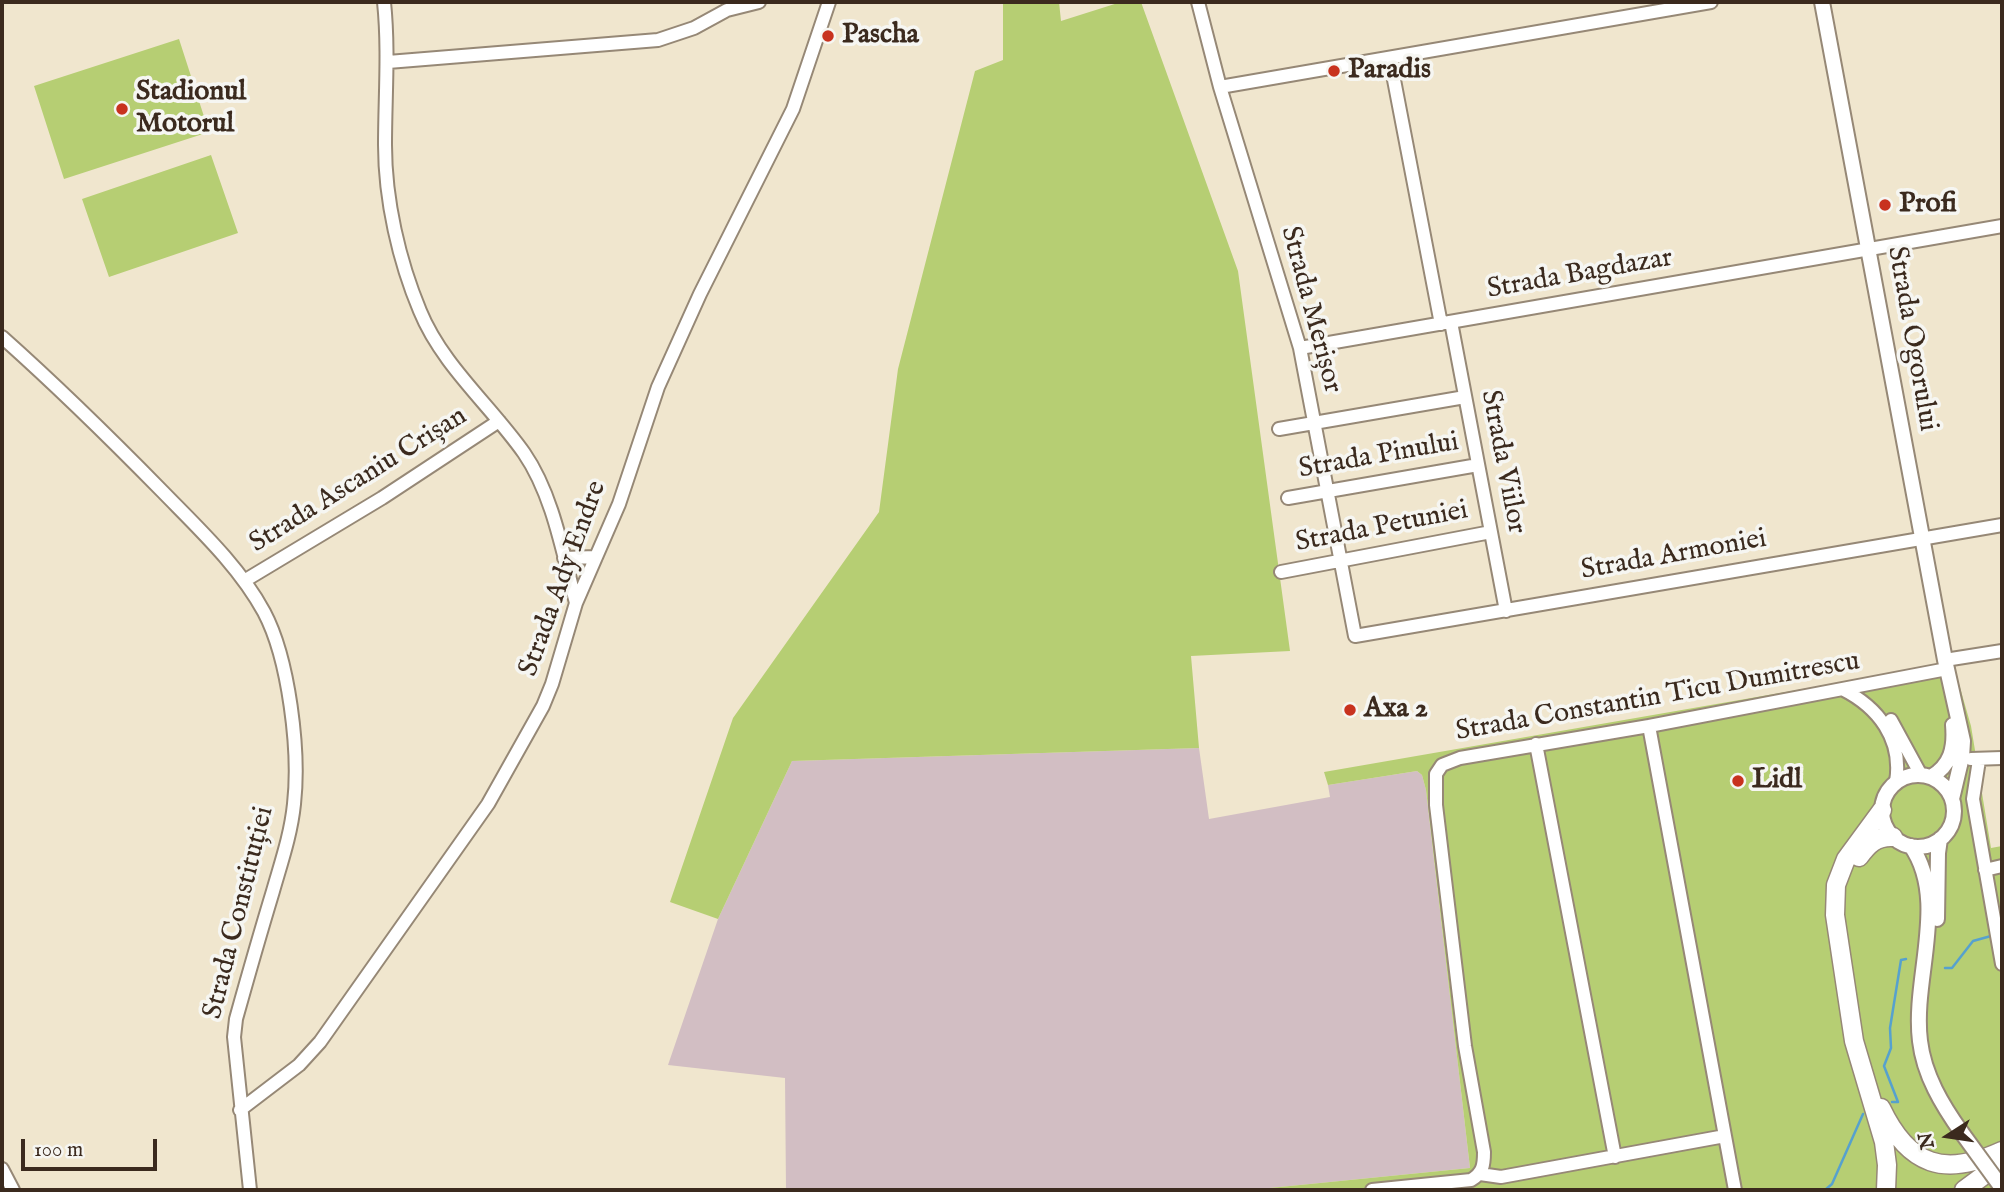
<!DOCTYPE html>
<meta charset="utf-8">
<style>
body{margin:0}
#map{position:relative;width:2004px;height:1192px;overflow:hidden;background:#f0e6ce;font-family:"IM FELL English",serif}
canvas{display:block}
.frame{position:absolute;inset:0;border:4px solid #3b2a1e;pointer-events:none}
.north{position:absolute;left:1913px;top:1101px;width:70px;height:70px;-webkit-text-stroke:5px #f6f6f2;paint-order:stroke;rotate:258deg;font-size:19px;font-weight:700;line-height:28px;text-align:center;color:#3b2a1e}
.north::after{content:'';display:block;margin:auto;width:24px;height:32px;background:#3b2a1e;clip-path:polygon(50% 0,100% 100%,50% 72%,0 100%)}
.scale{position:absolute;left:21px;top:1139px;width:136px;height:32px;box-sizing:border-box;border:4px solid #3b2a1e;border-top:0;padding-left:9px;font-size:21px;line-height:24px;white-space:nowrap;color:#3b2a1e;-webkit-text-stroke:5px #f6f6f2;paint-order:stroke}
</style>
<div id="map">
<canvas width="2004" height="1192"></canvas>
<div class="frame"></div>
<div class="north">N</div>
<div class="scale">100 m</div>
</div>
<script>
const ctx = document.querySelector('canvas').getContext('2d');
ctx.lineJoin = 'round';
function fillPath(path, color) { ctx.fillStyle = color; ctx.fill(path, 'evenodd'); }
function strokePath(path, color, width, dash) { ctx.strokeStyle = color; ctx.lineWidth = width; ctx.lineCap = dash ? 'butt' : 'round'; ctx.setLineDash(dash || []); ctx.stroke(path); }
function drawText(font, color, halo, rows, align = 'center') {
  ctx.font = font + ' "IM FELL English",serif'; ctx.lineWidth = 7; ctx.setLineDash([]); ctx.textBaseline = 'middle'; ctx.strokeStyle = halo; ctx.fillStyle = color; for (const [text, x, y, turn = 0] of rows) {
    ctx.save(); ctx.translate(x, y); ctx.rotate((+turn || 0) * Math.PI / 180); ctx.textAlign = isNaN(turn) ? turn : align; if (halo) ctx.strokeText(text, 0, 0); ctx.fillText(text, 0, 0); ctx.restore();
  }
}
const industrial = new Path2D(`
 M1199,748L1209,819L1330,797L1328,785L1417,771L1422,775L1426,790L1470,1168L1250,1190H786L785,1078L668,1065L718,919L792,761Z`);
const green = new Path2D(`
 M1003,2H1059L1061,21L1121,2H1141L1238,271L1290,651L1191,656L1199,748L792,761L718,919L670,902L733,718L879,512L898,369L975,71L1003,60Z
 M179,39L209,132L64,179L34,86Z
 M211,155L238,233L109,277L82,199Z
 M1953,663L1971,726L1991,848L2002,846V1190H1250L1470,1168L1426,790L1422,775L1417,771L1328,785L1324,772Z`);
const stream = new Path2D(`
 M1945,968H1952L1973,941L1991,936
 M1892,1102H1898L1884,1066L1891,1048L1890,1028L1901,960L1906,959
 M1825,1190L1832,1184L1863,1114`);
const minor = new Path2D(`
 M384,2C389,50 385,97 385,145C385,200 399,261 420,311C442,365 491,406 524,453C553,495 563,554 576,603
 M1198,2L1220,87L1300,348L1355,636L2002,525
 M1390,59L1441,324
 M388,62L658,40L694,28L727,10L759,2
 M1220,87L1711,2
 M1451,322L1506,611
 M2,337C57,386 110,438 162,491C198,528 239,566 264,612C289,659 300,751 294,804C291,834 281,863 273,891C260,934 248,976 236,1019L234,1037L250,1190
 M1300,348L2002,226
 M1279,429L1465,397
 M1288,498L1478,465
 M564,558L596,557
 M1281,572L1491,532
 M244,581L382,498L499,421
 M1945,660L2002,651
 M1842,689C1878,707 1903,739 1896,782
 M1891,720L1921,775
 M1649,726L1735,1190
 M1536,744L1615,1157
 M1971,759L2002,758
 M1979,760L1973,799L2002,964
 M1985,870L2002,866
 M240,1110L299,1065L320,1042L488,804L543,706L552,684L576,603L619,504L658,387L700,294L793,109L829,2
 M2,1169L13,1190
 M1480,1174L1501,1177L1725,1136
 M1372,1190L1471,1180C1483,1173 1484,1165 1484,1152L1465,1046L1436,805V774L1442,765L1460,758L1649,726L1947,669`);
const major = new Path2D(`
 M1822,2L1945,660L1963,741L1962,757L1952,799
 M1882 811a36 36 0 1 1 72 0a36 36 0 1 1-72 0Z
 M1931,777C1951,765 1955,748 1953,725
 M1911,846C1949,901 1912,978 1920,1041C1924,1075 1942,1105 1962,1133
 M1937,919L1938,853L1940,839`);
const highway = new Path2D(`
 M1882,810L1846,859L1836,885L1835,915L1854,1041L1884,1142L1887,1165L1886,1190
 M1859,857C1868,845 1876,836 1893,837
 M1881,1108C1909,1167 1945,1177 2002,1151
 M1964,1190L2002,1162`);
const majorBridge = new Path2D(`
 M1962,1133L2002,1188`);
const markers = [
 [828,36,7,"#c8321e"],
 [1334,71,7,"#c8321e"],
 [122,109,7,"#c8321e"],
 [1885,205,7,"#c8321e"],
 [1350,710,7,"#c8321e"],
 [1738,781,7,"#c8321e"]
];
const poiNames = [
 ["Pascha",842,36],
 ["Paradis",1348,71],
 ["Stadionul",136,93],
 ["Motorul",136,125],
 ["Profi",1899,205],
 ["Axa 2",1364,710],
 ["Lidl",1752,781]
];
const streetNames = [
 ["Strada Bagdazar",1580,275,-10],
 ["Strada Merișor",1310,310,75],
 ["Strada Ogorului",1911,339,80],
 ["Strada Pinului",1379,457,-10],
 ["Strada Viilor",1502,462,79],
 ["Strada Ascaniu Crișan",359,481,-32],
 ["Strada Petuniei",1382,528,-11],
 ["Strada Armoniei",1674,556,-10],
 ["Strada Ady Endre",564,579,-70],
 ["Strada Constantin Ticu Dumitrescu",1658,698,-10],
 ["Strada Constituției",240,913,-76]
];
fillPath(industrial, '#d2bec3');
fillPath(green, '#b6ce73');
strokePath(stream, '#56a1ce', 2.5);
strokePath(minor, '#968876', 16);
strokePath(major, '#968876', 18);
strokePath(highway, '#968876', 21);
strokePath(minor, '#fff', 12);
strokePath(major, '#fff', 14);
strokePath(highway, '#fff', 18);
strokePath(majorBridge, '#968876', 18, []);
strokePath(majorBridge, '#fff', 14);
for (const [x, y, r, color] of markers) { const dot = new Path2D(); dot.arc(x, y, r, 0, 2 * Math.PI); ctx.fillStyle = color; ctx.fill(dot); strokePath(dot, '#f6f6f2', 2.5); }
drawText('bold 28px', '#3b2a1e', '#f6f6f2', poiNames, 'left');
drawText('28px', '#3b2a1e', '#f6f6f2', streetNames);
</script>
